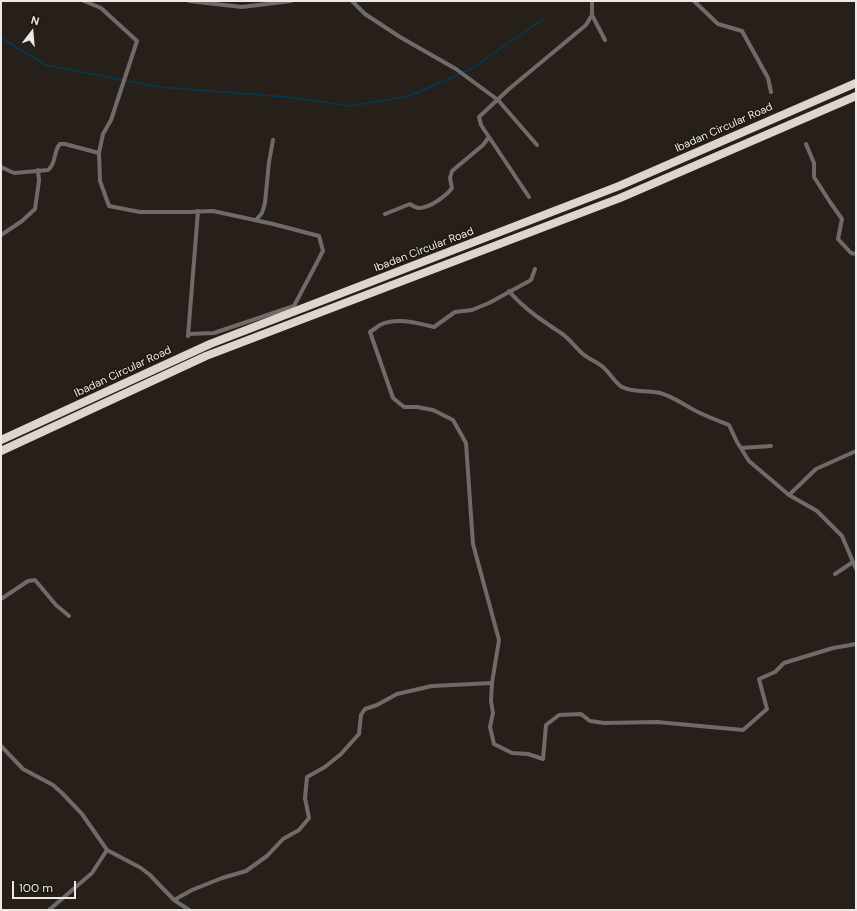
<!DOCTYPE html>
<style>
body{margin:0}
#map{position:relative;width:857px;height:911px;overflow:hidden;background:#27201a;font-family:"DM Sans",sans-serif}
canvas{display:block}
.frame{position:absolute;inset:0;border:2px solid #ede8e4;pointer-events:none}
.north{position:absolute;left:12px;top:12px;width:40px;height:40px;-webkit-text-stroke:3px #1d1711;paint-order:stroke;rotate:16deg;font-size:11px;font-weight:700;line-height:16px;text-align:center;color:#ede8e4}
.north::after{content:'';display:block;margin:auto;width:14px;height:18px;background:#ede8e4;clip-path:polygon(50% 0,100% 100%,50% 72%,0 100%)}
.scale{position:absolute;left:12px;top:881px;width:64px;height:18px;box-sizing:border-box;border:2px solid #ede8e4;border-top:0;padding-left:5px;font-size:12px;line-height:14px;white-space:nowrap;color:#ede8e4;-webkit-text-stroke:3px #1d1711;paint-order:stroke}
</style>
<div id="map">
<canvas width="857" height="911"></canvas>
<div class="frame"></div>
<div class="north">N</div>
<div class="scale">100 m</div>
</div>
<script>
const ctx = document.querySelector('canvas').getContext('2d');
ctx.lineJoin = 'round';
function strokePath(path, color, width, dash) { ctx.strokeStyle = color; ctx.lineWidth = width; ctx.lineCap = dash ? 'butt' : 'round'; ctx.setLineDash(dash || []); ctx.stroke(path); }
function drawText(font, color, halo, rows, align = 'center') {
  ctx.font = font + ' "DM Sans",sans-serif'; ctx.lineWidth = 3; ctx.setLineDash([]); ctx.textBaseline = 'middle'; ctx.strokeStyle = halo; ctx.fillStyle = color; for (const [text, x, y, turn = 0] of rows) {
    ctx.save(); ctx.translate(x, y); ctx.rotate((+turn || 0) * Math.PI / 180); ctx.textAlign = isNaN(turn) ? turn : align; if (halo) ctx.strokeText(text, 0, 0); ctx.fillText(text, 0, 0); ctx.restore();
  }
}
const stream = new Path2D(`
 M1,38L46,65L159,87L287,97L351,106L409,96L460,74
 M463,72L471,69L543,19`);
const street = new Path2D(`
 M84,1L101,8L137,41L111,120L103,134L99,153
 M189,1L242,7L291,1
 M352,1L365,14L400,37L456,69L498,100L537,145
 M592,1V15L605,40
 M694,1L718,24L742,31L768,78L771,92
 M806,144L814,163V177L830,202L842,219L838,239L851,253L856,254
 M1,167L14,173L48,170C57,163 53,151 60,144H65L99,153L100,181L109,206L140,212H188L213,211L273,224L319,236L323,251L294,306L214,333L188,334
 M529,197L481,125L479,117L509,89L586,25L592,15
 M385,214L410,204C413,206 416,208 419,208C430,208 446,196 452,188L450,178L452,171L483,145L489,137
 M256,220L262,213L265,203L269,162L273,140
 M1,235L22,221L35,209L39,181L38,170
 M535,269L531,280L489,303L472,310L455,312L434,327C417,323 397,317 380,325C377,327 373,330 370,332L393,398L404,407H417L433,410L453,420L466,443L473,544L499,640L492,683L491,701L493,713L490,727L494,744L512,753L528,754L543,759L546,725L559,715L581,714L590,721L604,723L657,722L743,730L767,709L759,679L775,672L784,663L833,648L856,644
 M509,291C523,308 543,321 561,333C570,339 575,347 583,354C589,359 597,362 603,367C610,373 615,383 622,387C634,393 647,390 660,393C675,397 685,406 698,412C708,417 719,421 729,425L737,442L749,461L789,495L817,511L842,536L856,569
 M188,336L198,211
 M741,448L771,446
 M789,495L816,469L856,451
 M835,574L853,562
 M1,599L28,581L35,580L56,605L69,616
 M1,746L23,769L53,785L62,793L82,814L107,850L141,868L150,875L174,900L189,910
 M174,900L192,890L222,878L246,871L267,856L283,839L299,830L309,818L305,798L307,777L325,767L341,754L359,734L361,715L365,709L377,705L397,694L432,686L492,683
 M49,910L92,873L107,850`);
const highway = new Path2D(`
 M1,440L210,344L619,186L856,83
 M1,451L206,356L620,198L856,96`);
const streetNames = [
 ["Ibadan Circular Road",724,128,-24],
 ["Ibadan Circular Road",424,250,-21],
 ["Ibadan Circular Road",123,372,-25]
];
strokePath(stream, '#003b56', 1.5);
strokePath(street, '#706b69', 4);
strokePath(highway, '#e0d4cf', 8);
drawText('11px', '#ede8e4', '#1d1711', streetNames);
</script>
